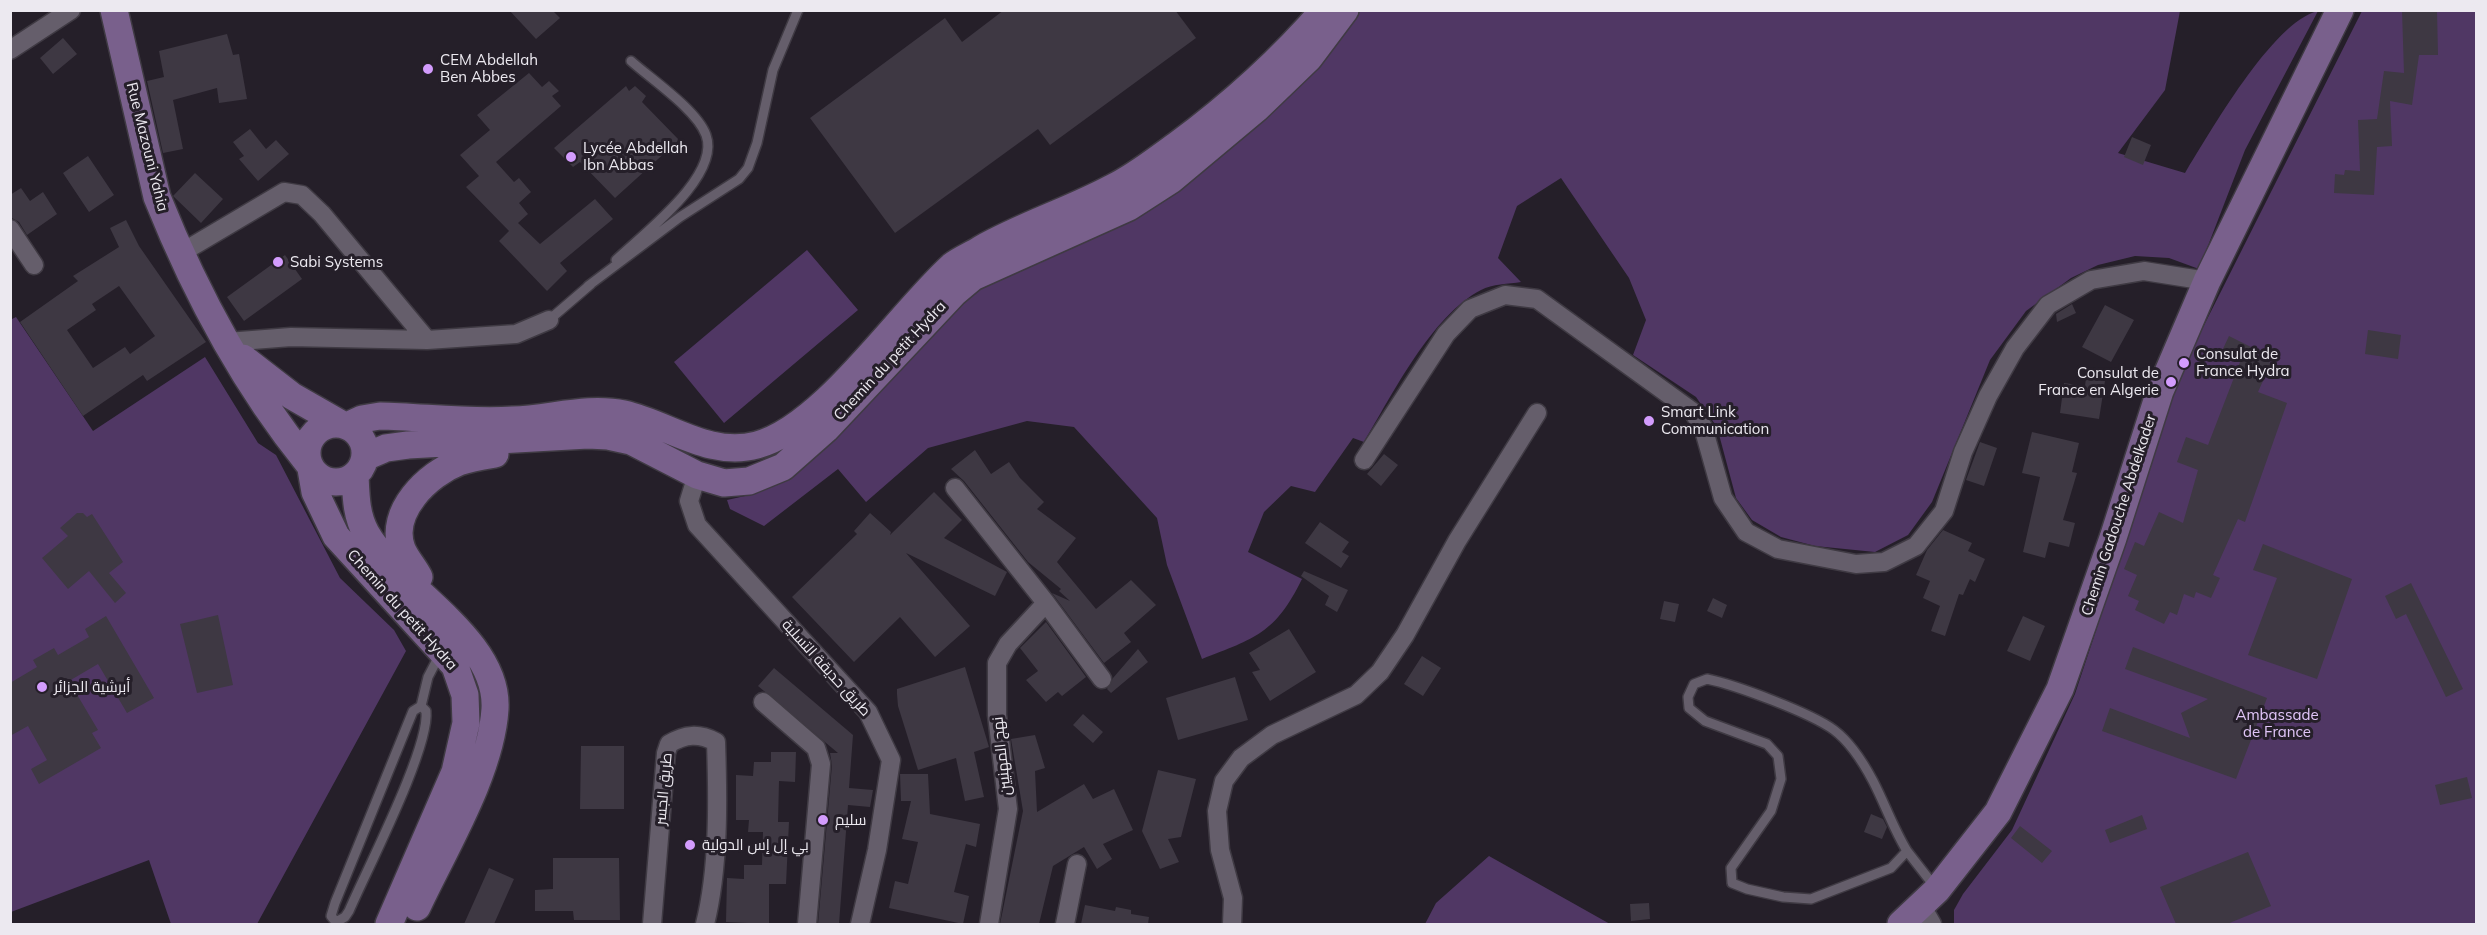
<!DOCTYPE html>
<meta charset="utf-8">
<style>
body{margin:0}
#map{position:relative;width:2487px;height:935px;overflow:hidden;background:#251f29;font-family:Mulish,sans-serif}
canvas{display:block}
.frame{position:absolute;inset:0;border:12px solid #ece9f0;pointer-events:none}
</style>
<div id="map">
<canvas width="2487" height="935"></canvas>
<div class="frame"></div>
</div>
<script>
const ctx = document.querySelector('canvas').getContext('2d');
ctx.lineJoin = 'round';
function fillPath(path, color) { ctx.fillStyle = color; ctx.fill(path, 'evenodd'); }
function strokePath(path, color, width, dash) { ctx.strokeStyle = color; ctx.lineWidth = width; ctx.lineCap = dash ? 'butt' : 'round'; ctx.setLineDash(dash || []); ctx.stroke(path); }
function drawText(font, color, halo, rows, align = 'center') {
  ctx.font = font + ' Mulish,Cairo,sans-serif'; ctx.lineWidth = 6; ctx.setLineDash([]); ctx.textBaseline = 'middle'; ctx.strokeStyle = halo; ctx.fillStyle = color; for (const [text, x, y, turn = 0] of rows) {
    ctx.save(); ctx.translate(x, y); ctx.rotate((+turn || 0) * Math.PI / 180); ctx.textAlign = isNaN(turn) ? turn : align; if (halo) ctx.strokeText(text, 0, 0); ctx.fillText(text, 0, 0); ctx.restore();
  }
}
const green = new Path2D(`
 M1345,11H2180L2165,90L2118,153L2185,173C2209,134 2273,21 2318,11L2245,150L2199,269L2169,258L2135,256L2098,265L2071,278L2026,311L1990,360L1932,502L1908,535L1875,552L1815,546L1781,537L1752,520L1736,498L1717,427L1696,397L1633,355L1646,320L1629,278L1561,178L1517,206L1498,258L1521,282C1509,284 1492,284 1481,290C1432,315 1392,395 1364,442L1353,438L1315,492L1291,486L1264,512L1248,552L1302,579C1275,634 1255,638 1202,659L1167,565L1157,518L1074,427L1027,421L928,448L866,502L838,469L764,526L730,509L727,500L754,494L777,479L956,296Z
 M2362,11H2476V924H1954V910L1963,894L2012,830L2075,694L2183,367Z
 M807,250L858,310L724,423L674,362Z
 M16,317L93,431L205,357L258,443L276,455L340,578L394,630L406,651L257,924H171L149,860L11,912L10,320Z
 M1489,856L1610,924H1425L1436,903Z`);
const building = new Path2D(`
 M509,10H552L560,18L536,39Z
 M1004,10H1175L1196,38L1050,145L1038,129L895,233L810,118L945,18L962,42Z
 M2402,10H2437L2438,55H2419L2412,105L2390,101L2392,146L2377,147L2374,195L2334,193L2335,174L2344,175L2345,170L2360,171L2358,120L2377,119L2384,71L2404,73Z
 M227,34L233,55L239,54L247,99L219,103L217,88L173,100L183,149L163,153L147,81L164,77L159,51Z
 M63,38L77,54L53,74L40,58Z
 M529,73L542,87L549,81L559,91L552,96L561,106L496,162L514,182L519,178L531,192L519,203L528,214L518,223L540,244L595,199L613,219L560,263L567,271L547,291L499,241L509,231L466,187L479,176L460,155L490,130L477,115Z
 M626,86L629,91L635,86L646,96L642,102L679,140L615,198L580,162L573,167L554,148Z
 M250,129L266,149L276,140L289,154L258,181L239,159L244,156L233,142Z
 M2132,137L2151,145L2143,165L2124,157Z
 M88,156L114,195L89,212L63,173Z
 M195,173L223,199L201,223L173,196Z
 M21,188L30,201L43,192L57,214L27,235L19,222L10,217V195Z
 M126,220L139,246L206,342L147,381L143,375L83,416L20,322L78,281L73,276L119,247L110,228ZM119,286L155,336L130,354L125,347L93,368L67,330L96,310L92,304Z
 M285,255L302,279L244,321L227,297Z
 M2072,304L2076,313L2057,322L2056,314Z
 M2105,305L2134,320L2111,362L2082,347Z
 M2368,330L2401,335L2398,359L2365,354Z
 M2229,336L2251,347L2248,353L2271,363L2258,392L2287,403L2245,522L2238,519L2213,575L2220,578L2211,598L2196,592L2194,598L2184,594L2177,615L2170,612L2164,624L2135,610L2139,601L2128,596L2137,575L2124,569L2135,542L2144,546L2159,512L2183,523L2198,470L2177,462L2186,437L2208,445L2240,362L2221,353Z
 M2086,378L2105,381L2099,419L2060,413L2064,383L2085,386Z
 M2032,432L2079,443L2072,472L2077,473L2063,520L2075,523L2069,547L2049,542L2045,558L2023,552L2040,477L2022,473Z
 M1980,442L1997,448L1984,486L1966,480Z
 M975,450L991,474L1009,462L1020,478L1044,502L1037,509L1076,538L1057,562L1096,609L1131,580L1156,605L1124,633L1131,642L1104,663L1052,593L1070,601L1059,591L1061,589L1028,562L964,481L951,469Z
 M1384,454L1398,465L1381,486L1367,474Z
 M934,492L962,520L944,538L1007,572L995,596L906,553L970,626L935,657L900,617L854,662L792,597L857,534L854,531L870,513L891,532L890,535Z
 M77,513H83L87,517L92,514L123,562L109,573L126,593L115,603L89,571L68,589L42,558L68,536L60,528Z
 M1320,522L1349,542L1342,552L1349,556L1341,568L1305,543Z
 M1943,530L1972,543L1968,551L1985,559L1975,582L1970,579L1963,595L1959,594L1945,636L1931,631L1940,606L1923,598L1930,581L1916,575L1927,550Z
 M2263,544L2352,579L2317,679L2248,655L2277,578L2253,570Z
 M1304,571L1348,590L1337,612L1325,605L1329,596L1301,576Z
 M2411,583L2463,689L2446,697L2406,614L2396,619L2385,596Z
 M1713,598L1727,605L1722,618L1707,611Z
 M1664,601L1679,604L1675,622L1660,619Z
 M218,615L233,685L197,693L180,624Z
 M106,616L154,698L127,713L98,664L69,681L98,730L92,733L101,748L39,784L31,769L47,760L28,726L10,736V683L37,667L33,660L54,648L58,655L89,637L85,629Z
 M2023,616L2045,626L2030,661L2007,651Z
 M1046,622L1086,677L1062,696L1058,692L1046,702L1026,680L1038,671L1020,648Z
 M1289,629L1316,672L1270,701L1252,672L1260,670L1249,653Z
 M2133,647L2267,698L2236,779L2102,731L2110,708L2190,738L2181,713L2208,699L2125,669Z
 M1138,649L1148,662L1111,693L1107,689L1113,678Z
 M1422,656L1441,668L1423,696L1404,684Z
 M965,667L989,747L974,752L984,797L965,801L956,758L918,770L898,706L897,694V689Z
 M774,668L853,735L849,788L873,790L870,807L848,805L839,924H818L832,765L830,753H838L758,686Z
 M1235,677L1248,720L1178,740L1166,698Z
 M1083,714L1103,732L1093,743L1073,725Z
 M1035,735L1045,768L1035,771L1037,812L1084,784L1093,799L1114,789L1133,830L1103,844L1112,859L1097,869L1084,847L1053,866L1039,924H1000L1023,811L1011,739Z
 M581,746H624V809H580Z
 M771,752H796L795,782L779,781L778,822H789L786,884H769V924L726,922L727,878L744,879V865H762L763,832H748L749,820H736V775L753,776L754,762H771Z
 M1158,770L1196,779L1181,837L1168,839L1179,862L1160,869L1142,831Z
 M900,774H928L930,814L980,824L976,847L966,844L954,892L969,896L963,924L889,908L895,881L908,884L918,842L902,839L911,801H901Z
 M2467,777L2472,798L2440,805L2435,785Z
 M1871,814L1883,819L1887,827L1882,839L1864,832Z
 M2142,815L2147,829L2110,843L2105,830Z
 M2020,826L2052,851L2042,863L2011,838Z
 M2248,852L2271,906L2227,924H2176L2160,887Z
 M553,858H619L620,920H574L573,911H535V890L553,889Z
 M489,868L514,879L494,924H464Z
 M1649,903L1650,919L1631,921L1630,904Z
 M1085,905L1115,911L1116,907L1131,910V914L1149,917L1148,924H1081Z`);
const lane = new Path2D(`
 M616,260C643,234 721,176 706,135C697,110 651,79 631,61
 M588,286L680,217L739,179L748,168L757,143L773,70L798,10
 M549,320L591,284
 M1707,679C1736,685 1811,713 1834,730C1850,742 1864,764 1873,781C1885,804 1893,828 1907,851L1891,868L1811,899L1783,897L1747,889L1732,883L1731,868L1771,811L1781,779L1778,756L1767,744L1705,721L1689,708L1688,697L1694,684Z
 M421,706L426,711C430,748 366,871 349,911L345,917L336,922L331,916L335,903L413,711Z
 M421,706L428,677L440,654
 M1907,851L1935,887`);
const street = new Path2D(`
 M10,50L71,10
 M10,229L34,265
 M181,253L284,192L302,195L322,214L427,340
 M227,342L291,337L427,340L516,334L549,320
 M1364,460L1446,334L1470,309L1505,295L1537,299L1693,412L1703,427L1723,498L1746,532L1778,549L1856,564L1884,562L1916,546L1944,511L1963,452L1988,396L2015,348L2048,305L2091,280L2144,271L2207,281
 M697,475L689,501L697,525L868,712L891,760L877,850L860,924
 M955,488L1046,603L1102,679
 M763,702L816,748L821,764L807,924
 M1921,905L1932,924
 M652,924L666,753L669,744C685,734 699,733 716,742C718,800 719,868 705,924
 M989,924L1008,809L997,715V663L1008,644L1046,603
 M1065,924L1077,864
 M1232,924L1233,898L1220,850L1217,811L1224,781L1241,758L1272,735L1356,695L1380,672L1405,635L1457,541L1537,413`);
const secondary = new Path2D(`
 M114,10L157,197C195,292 244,384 308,463
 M243,358L292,396L341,424
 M307 453a29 29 0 1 1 58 0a29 29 0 1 1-58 0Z
 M347,426L362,419L380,416C424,417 469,423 513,420C550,419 587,406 624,414C668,424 709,458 757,445C824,427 899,314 952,266C961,259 972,255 981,249C1023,225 1069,211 1112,188C1135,177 1156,160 1177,145C1231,105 1280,61 1324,10
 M365,457L386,448L408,445L588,435L608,436L631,441L697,475L724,483L749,481L783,467L826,429L954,293L973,277L1129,207L1171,180L1256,109L1309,58L1345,10
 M311,469L315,492L336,536L455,666L465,695L466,723L455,772L389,924
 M355,475C356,496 356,515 366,533C398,589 499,638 495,709C491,773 444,849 417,907
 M419,577C414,567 406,559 402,549C388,512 428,474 459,462C470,458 483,456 495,454
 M1901,924L1937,890L1998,812L2060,689L2113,538L2160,391L2207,281L2340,10`);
const markers = [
 [428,69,6,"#d39cfd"],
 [571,157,6,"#d39cfd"],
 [278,262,6,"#d39cfd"],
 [2184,363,6,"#d39cfd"],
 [2171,382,6,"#d39cfd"],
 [1649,421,6,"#d39cfd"],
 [42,687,6,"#d39cfd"],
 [823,820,6,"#d39cfd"],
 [690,845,6,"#d39cfd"]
];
const poiNames = [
 ["CEM Abdellah",440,60],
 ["Ben Abbes",440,77],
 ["Lycée Abdellah",583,148],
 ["Ibn Abbas",583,165],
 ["Sabi Systems",290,262],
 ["Consulat de",2196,354],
 ["France Hydra",2196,371],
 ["Consulat de",2159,373,"right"],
 ["France en Algerie",2159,390,"right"],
 ["Smart Link",1661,412],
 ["Communication",1661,429],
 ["أبرشية الجزائر",54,687],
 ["سليم",835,820],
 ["بي إل إس الدولية",702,845]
];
const streetNames = [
 ["Rue Mazouni Yahia",147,147,76],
 ["Chemin du petit Hydra",890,361,-47],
 ["Chemin Gadouche Abdelkader",2119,515,-72],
 ["Chemin du petit Hydra",402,610,48],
 ["طريق حديقة التسلية",826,668,48],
 ["نهج المهنيين",1002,756,-96],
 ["طريق الجسر",664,789,-85]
];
const parkNames = [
 ["Ambassade",2277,715],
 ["de France",2277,732]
];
fillPath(green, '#503764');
fillPath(building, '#3e3843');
strokePath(lane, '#3f3a43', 12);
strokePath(street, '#3f3a43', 21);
strokePath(secondary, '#3f3a43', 30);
strokePath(lane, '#655e6b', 9);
strokePath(street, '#655e6b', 18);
strokePath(secondary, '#79608c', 27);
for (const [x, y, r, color] of markers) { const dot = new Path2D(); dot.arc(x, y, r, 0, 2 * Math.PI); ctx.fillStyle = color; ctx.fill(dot); strokePath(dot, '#251f29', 2); }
drawText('15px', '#ece9f0', '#251f29', poiNames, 'left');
drawText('15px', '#ece9f0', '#251f29', streetNames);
drawText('15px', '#e0c5f7', '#251f29', parkNames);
</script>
